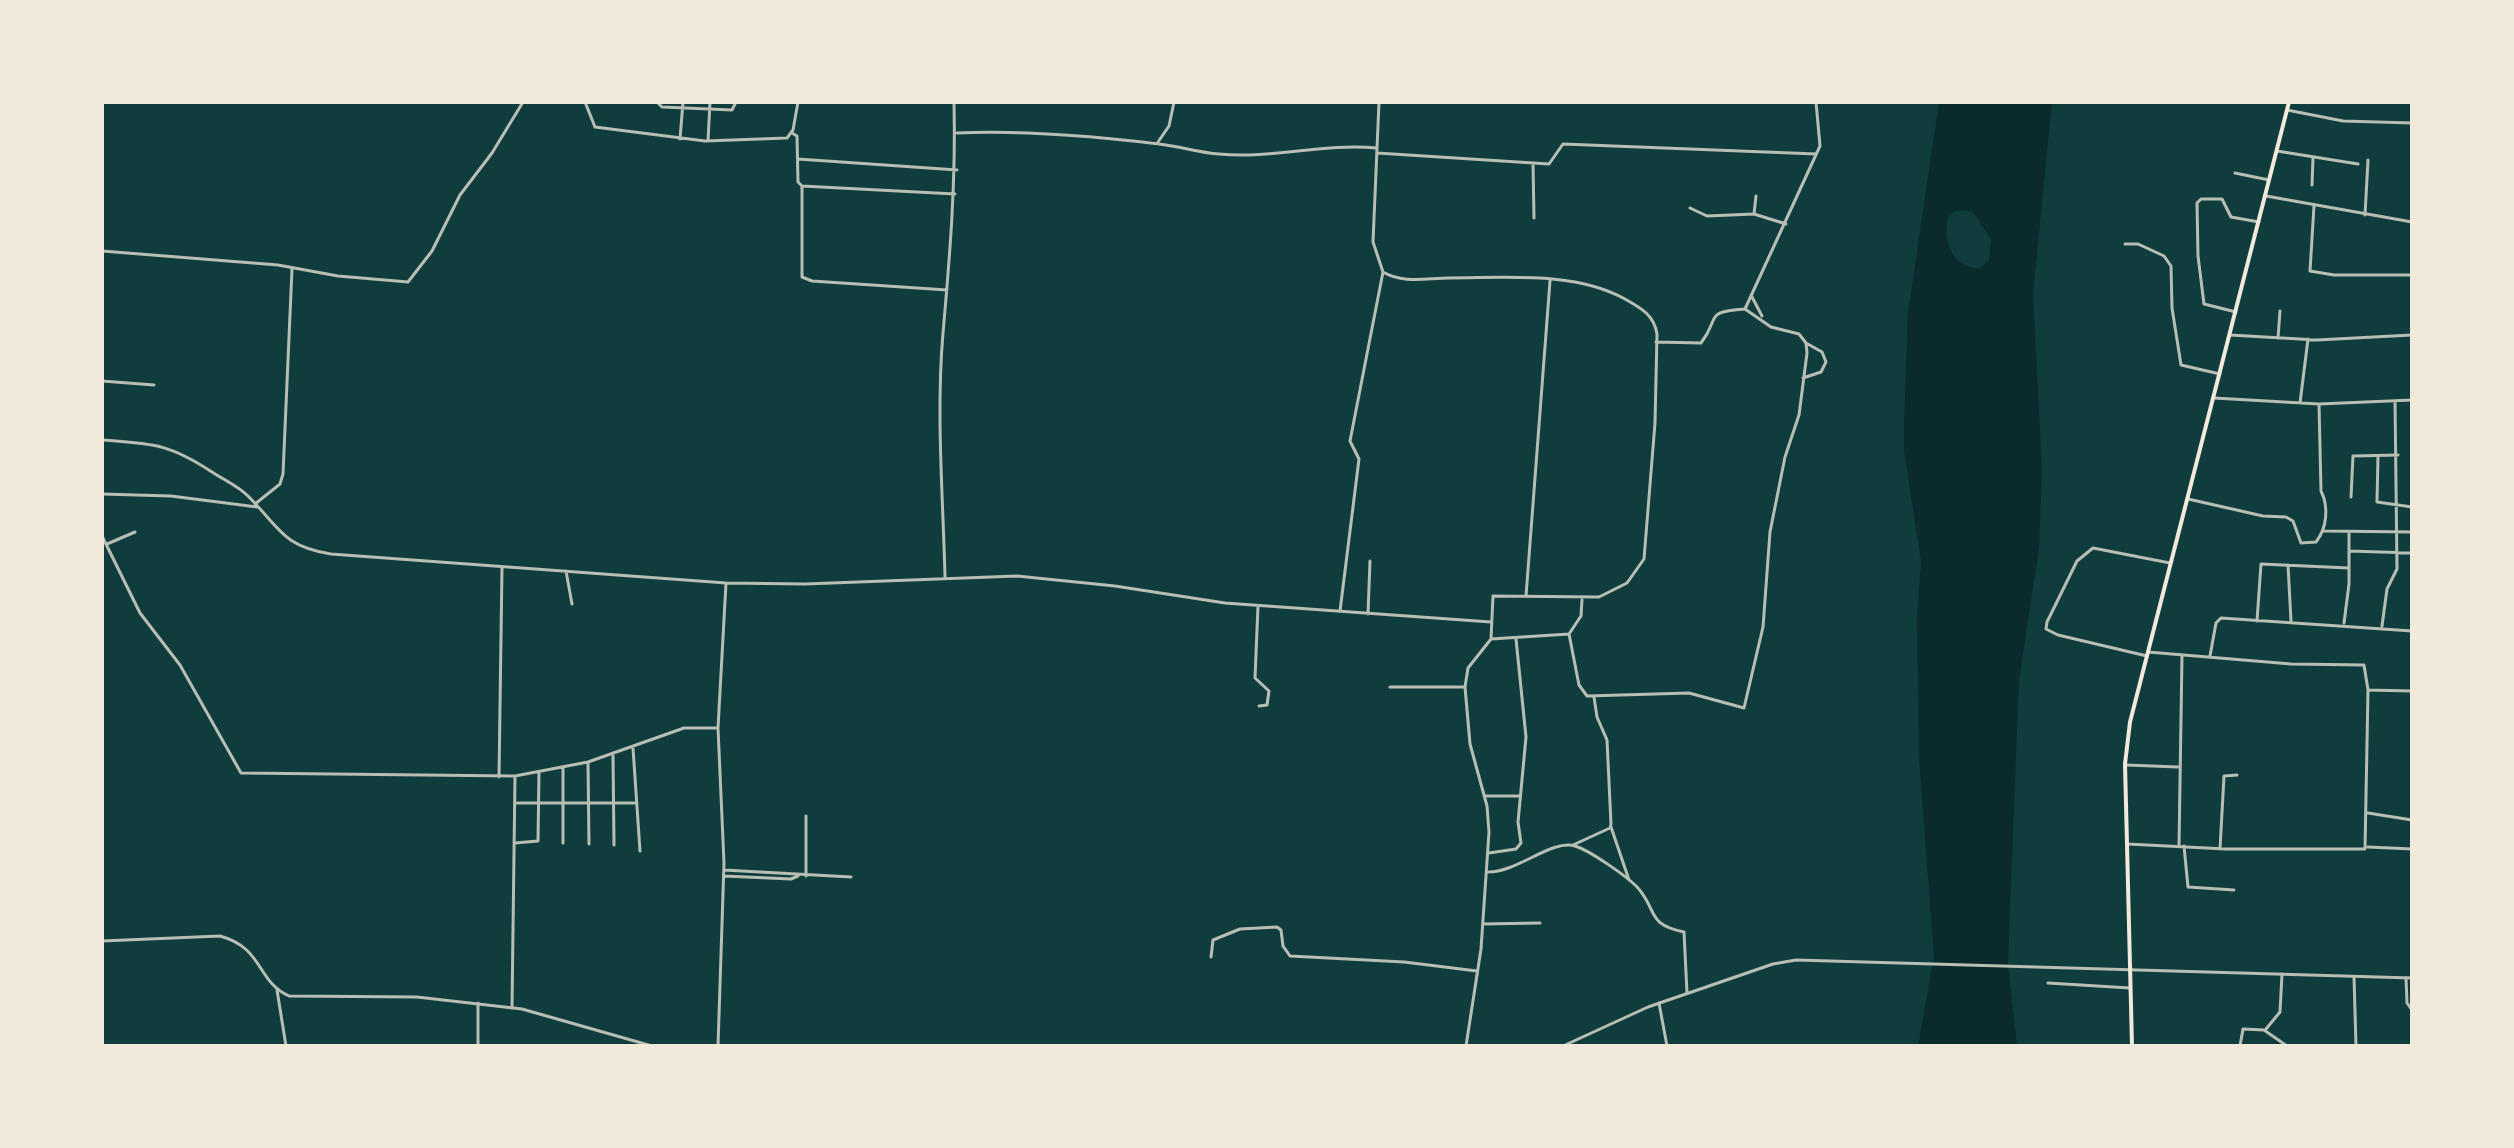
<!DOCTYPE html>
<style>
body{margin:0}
#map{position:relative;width:2514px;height:1148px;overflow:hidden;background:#0f3d3e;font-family:"Fira Sans",sans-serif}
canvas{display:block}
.frame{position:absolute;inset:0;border:104px solid #f1e9da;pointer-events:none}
</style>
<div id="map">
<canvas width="2514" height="1148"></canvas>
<div class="frame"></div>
</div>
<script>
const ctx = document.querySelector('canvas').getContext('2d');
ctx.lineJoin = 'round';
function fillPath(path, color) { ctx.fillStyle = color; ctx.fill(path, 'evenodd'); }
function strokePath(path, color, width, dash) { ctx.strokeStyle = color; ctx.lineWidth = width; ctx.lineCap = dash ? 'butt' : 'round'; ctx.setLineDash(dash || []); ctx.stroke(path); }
const water = new Path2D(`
 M1939,102H2052L2033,294L2042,471L2039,549L2019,680L2010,909L2008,965L2017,1046H1918L1934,956L1919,759L1917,619L1921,562L1904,450V425L1908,312ZM1964,210L1973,212L1991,239L1989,260L1980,268C1953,269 1942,242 1948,218L1954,211Z`);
const minor = new Path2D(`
 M585,102L595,127L705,141L787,138L793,130L798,102
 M657,102L662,107L732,110L736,102
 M1379,102L1373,242L1383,272C1403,284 1427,278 1449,278C1506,278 1575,271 1625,299C1641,308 1654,315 1657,334L1655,423L1644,559L1627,583L1599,597L1493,596L1491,639L1468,668L1465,687L1470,744L1487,806L1489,832L1481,949L1466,1046
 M2287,110L2343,121L2412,123
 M792,133L797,136L798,182L802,186L955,194
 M957,133C1024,130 1092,136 1159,144C1179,146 1199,153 1219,154C1273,159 1323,143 1377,148
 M680,139L683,102
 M708,141L710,102
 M1158,142L1169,126L1174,102
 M2277,151L2358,164
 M1377,153L1549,164L1563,144L1816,154
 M798,159L957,170
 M1533,163L1534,218
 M2235,173L2269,180
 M2312,185L2313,158
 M802,186V277L812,281L947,290
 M2266,196L2412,222
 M2314,206L2310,271L2334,275H2412
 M1690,208L1707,216L1754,214L1786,224
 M1754,214L1756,196
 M2365,215L2368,160
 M2125,244H2138L2164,256L2171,266L2172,308L2181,365L2220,374
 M102,251L278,265L338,276L408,282L432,251L460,195L492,153L523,102
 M1751,295L1762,316
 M2236,312L2204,304L2198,256L2197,203L2201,199H2222L2231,217L2259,222
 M2230,335L2317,340L2412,335
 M2278,338L2280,311
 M1656,342L1701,343C1721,317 1703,312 1745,309L1820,146L1816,102
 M1803,378L1821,372L1826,362L1822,352L1806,343
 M102,381L154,385
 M2214,398L2319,404L2412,400
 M2300,403L2308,339
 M102,440C153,444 168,443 212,472C224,480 238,486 248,496C280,528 282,546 331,554L726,583L805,584L1017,576L1115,586L1225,603L1491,622
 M2378,456L2377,502L2412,507
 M102,494L171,496L257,507
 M2351,497L2353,456L2398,455
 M2188,499L2263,516L2286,517L2293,521L2301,543L2316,542C2327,528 2329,507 2321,491L2319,404
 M255,504L280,484L283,474L292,269
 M2324,531L2412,532
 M102,536L140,613L180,665L241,773L515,776L588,762L684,728H718
 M107,544L135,532
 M2349,551L2412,553
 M2288,565L2291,621
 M566,571L572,604
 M945,577C943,496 936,413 943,333C950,254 956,181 954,102
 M1526,596L1550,281
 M1258,606L1255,678L1269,691L1267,705L1259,706
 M1340,611L1359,459L1350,441L1383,272
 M1368,614L1370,561
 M2257,621L2261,564L2349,568
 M2344,623L2349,584V532
 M2382,626L2387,589L2397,569L2395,401
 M1569,634L1579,685L1587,696L1689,693L1744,708L1763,627L1770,532L1785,457L1799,415L1807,353L1806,343L1799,334L1771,327L1745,309
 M1491,639L1569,634L1581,616L1582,600
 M2148,652L2291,664L2364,665L2368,690
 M2147,656L2058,635L2046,629L2047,622L2077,561L2093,548L2170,563
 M2210,656L2216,623L2221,618L2412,631
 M1390,687H1465
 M633,748L640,851
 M613,755L614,845
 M588,762L589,844
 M2126,765L2178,767
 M563,768V843
 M499,777L502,567
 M1484,796H1519
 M515,803H637
 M2368,813L2412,820
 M1611,827L1629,880
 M515,843L538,841L539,772
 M2127,844L2226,849H2365L2368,690L2412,691
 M1573,845L1610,828L1611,824L1607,740L1597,717L1594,697
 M2179,846L2182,655
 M2184,846L2188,887L2234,890
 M2368,847L2412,849
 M2220,849L2224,776L2237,775
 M1489,853L1516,849L1521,843L1518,822L1526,737L1516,639
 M724,870L851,877
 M1487,872C1517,873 1551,839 1575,846C1589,850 1628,877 1638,888C1658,911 1646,924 1684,932L1687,993
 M724,876L791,879L798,876
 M806,876V816
 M1483,924L1540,923
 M1211,957L1213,940L1240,929L1277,927L1281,930L1283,946L1290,956L1404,962L1477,971
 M2354,977L2356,1046
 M2406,978L2407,1003L2412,1010
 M2048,983L2130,988
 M277,990L286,1046
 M1659,1003L1667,1046
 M512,1008L515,776
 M2266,1029L2280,1012L2282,974
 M478,1046V1003
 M718,1046L724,863L718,728L726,583
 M2240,1046L2243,1029L2264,1030L2287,1046`);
const tertiary = new Path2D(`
 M102,941L220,936C264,948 256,981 289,996L417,997L522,1009L652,1046
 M1563,1046L1648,1007L1773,964L1796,960L2412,978`);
const secondary = new Path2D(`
 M2132,1046L2125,764L2130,722L2289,102`);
fillPath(water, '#0a2a2b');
strokePath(minor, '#b8beb3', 3);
strokePath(tertiary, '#b8beb3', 3);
strokePath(secondary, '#f1e9da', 4);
</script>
